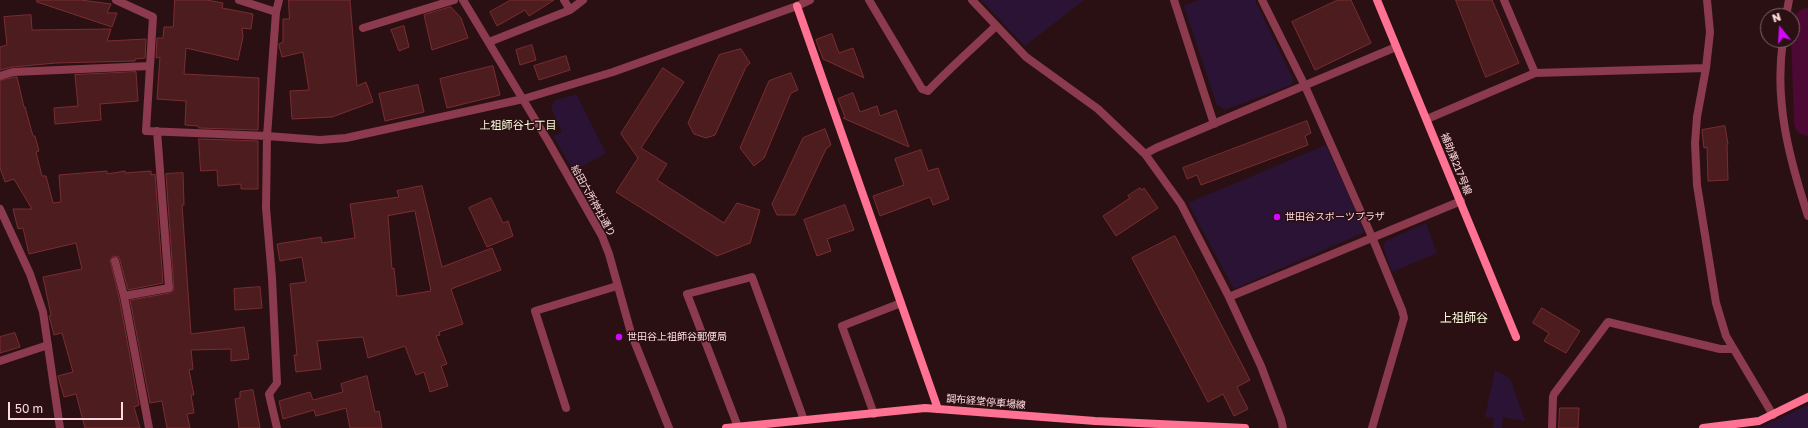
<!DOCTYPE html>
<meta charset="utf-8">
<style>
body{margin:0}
#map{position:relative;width:1808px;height:428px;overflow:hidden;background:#2b1013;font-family:"Golos Text",sans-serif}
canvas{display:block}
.north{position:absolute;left:1760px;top:8px;width:40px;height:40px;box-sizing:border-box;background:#2b1013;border:1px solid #806165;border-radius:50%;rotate:342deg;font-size:11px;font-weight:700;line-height:16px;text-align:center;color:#ffdbe0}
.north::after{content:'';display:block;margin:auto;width:14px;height:18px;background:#d507ff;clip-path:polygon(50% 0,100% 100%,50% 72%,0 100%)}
.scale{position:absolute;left:8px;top:402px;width:115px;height:18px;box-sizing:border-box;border:2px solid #ffdbe0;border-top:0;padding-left:5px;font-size:12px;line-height:14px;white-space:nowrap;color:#ffdbe0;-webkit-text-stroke:3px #2b1013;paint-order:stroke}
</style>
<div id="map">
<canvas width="1808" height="428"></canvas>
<div class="north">N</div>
<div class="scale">50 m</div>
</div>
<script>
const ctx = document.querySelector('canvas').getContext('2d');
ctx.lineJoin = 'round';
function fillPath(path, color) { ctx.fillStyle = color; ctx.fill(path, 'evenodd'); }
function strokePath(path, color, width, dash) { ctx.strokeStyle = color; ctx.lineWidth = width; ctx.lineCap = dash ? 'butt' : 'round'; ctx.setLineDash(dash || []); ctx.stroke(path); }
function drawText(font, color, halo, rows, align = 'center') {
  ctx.font = font + ' "Golos Text","Noto Sans JP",sans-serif'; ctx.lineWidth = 3; ctx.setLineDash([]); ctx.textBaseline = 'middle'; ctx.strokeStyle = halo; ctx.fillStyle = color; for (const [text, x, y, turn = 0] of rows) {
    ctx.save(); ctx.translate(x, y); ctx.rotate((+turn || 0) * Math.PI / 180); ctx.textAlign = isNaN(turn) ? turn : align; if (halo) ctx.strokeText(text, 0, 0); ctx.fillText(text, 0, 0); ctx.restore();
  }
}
const green = new Path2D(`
 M981,0H1084L1025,46Z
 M1199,0H1255L1293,79L1291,85L1225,110L1217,105L1184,6Z
 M576,94L606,153L574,171L553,136L562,132L551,108L554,101Z
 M1326,145L1365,232L1234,289L1188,203Z
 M1426,223L1437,253L1392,272L1383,246L1386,241Z
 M1495,370L1510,378L1525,421L1503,417L1502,428H1493L1494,418L1485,417Z
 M1808,405V428H1754L1763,426Z`);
const river = new Path2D(`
 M1808,22L1805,37L1808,122`);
const building = new Path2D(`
 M37,0H81L111,4L107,13H117L112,27L37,2Z
 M175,0H207L223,3L222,8L253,14L251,29L242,28L243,37L238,60L186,48L184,74L259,78L258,130L199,128L198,126L185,125L186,101L157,99L160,57L156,58L157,38H163L164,27H173Z
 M289,0H350L357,86L366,82L373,102L332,117L292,119L290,91L309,90L303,52L282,57L279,46V44L283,42V19H289Z
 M511,0H554L529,16L525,10L497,26L490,12Z
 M1338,0H1351L1371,43L1315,70L1292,22Z
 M1456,0H1492L1519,63L1486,77Z
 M451,7L461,18L468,38L432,50L424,15Z
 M31,15L32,30L111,29L107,41L146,39L145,58L135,59V61L56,63L13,67L0,70V47L7,45L4,17Z
 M404,26L409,47L399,51L391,30Z
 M832,34L839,53L853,48L864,78L823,59L816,40Z
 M532,45L536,60L520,65L516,50Z
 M741,49L750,63L746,67L715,135L706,138L694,134L688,123L719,55Z
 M566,56L570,70L539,80L534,66Z
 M493,66L500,95L447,108L440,79Z
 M663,68L684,82L641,148L667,164L657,180L724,223L737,203L760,210L750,243L717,256L616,192L638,158L621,134Z
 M136,72L138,101L100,104L101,120L55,124L54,108L78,106L75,75Z
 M791,73L798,90L791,93L764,158L754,166L740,148L769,81Z
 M14,77H17L24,107H25L33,136H35L39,151L36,152L42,176H46L53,203L61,202L59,175L107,171V174L125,171V173L151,171V175L155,174L163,283L128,290L119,257L113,256L110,260L119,297L139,405L134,407L140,428H85L76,394L64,397L58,376L73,372L62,333L54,335L49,316L51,315L43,277L82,269L76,243L29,254L23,228L18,229L13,209H32L14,179L5,182L0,168V81Z
 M418,85L424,112L385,121L379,94Z
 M853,93L860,112L877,106L880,116L896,110L909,147L843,118L845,117L838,99Z
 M1307,121L1311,133L1305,136L1308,145L1201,185L1197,175L1187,179L1183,168Z
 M1725,126L1728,144H1727L1728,180L1708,181L1707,147L1704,148L1702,130Z
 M825,129L831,145L826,149L795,215H777L772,204L803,138Z
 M199,139L258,141V189H241V184L218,186L217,170L201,171Z
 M921,150L928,171L938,168L949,199L933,205L930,197L880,216L873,196L904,185L895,159Z
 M183,173L184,205H182L191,334L244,327L249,359L231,361V349L191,350L193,369L189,370L194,395H191L194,413L187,414L190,428H167L162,401L150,403L130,300L170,293L174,290L166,174Z
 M422,186L442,267L492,248L501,270L451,289L463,324L439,332L440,335L436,336L447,364L441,366L448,386L430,392L424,372L416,375L405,346L368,358L363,337L317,341L321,369L296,372L294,355H297L290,284L306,282L302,257L280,261L277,244L321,237L322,243L355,238L350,204L399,197L397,191ZM415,211L431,291L400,296H397L394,268L392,269L388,216Z
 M1140,188L1142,190L1144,188L1158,208L1116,236L1103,216L1130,198L1128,196Z
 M491,198L503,223L508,221L513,236L487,247L469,208Z
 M845,205L854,230L827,239L831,251L817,256L804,220Z
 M1175,236L1250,380L1237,387L1248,409L1234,416L1223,394L1208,402L1132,258Z
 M260,287L262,308L235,310L234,289Z
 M1542,308L1580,331L1566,353L1544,341L1549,333L1533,323Z
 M15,333L20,347L0,353V337Z
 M367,376L375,412L379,411L382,428H350L346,408L316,416L314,410L283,419L279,401L310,392L313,400L343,392L341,384Z
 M253,390L260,428H239L235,399L240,398V392Z
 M1560,408H1579L1578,428H1559Z`);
const street = new Path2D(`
 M116,0L153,17L146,131L267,136L320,140L346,138L523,99L613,72L797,6L810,0
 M239,0L276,12
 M463,0L548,141L602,236L609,254L631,333L669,428
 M564,0L570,10
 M869,0L922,89L928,91C950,68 973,48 996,26
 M972,0L1026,57L1098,109L1145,154L1181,204L1229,297L1261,366L1281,419L1283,428
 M1174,0L1214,124
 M1262,0L1305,86L1372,237L1402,310L1404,318L1372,428
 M1504,0L1535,73
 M1707,0L1710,32L1706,68L1697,117L1695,143L1697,185L1705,235L1716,303L1726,336L1773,415
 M1786,16L1789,0
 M363,28L454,0
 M1783,40C1774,101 1789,158 1808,216
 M489,42L570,10L583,0
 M0,76L13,72L150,66
 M1427,119L1535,73L1706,68
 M1145,154L1156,148L1396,47
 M0,209L30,274L43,312L60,428
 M115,261L124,296L149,428
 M124,296L169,288L157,131
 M1229,297L1461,201
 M0,361L48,345
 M566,408L535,311L617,286
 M874,414L842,326L901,303
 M738,427L687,294L752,277L804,420
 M277,428L269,394L277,383L272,278L266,208L267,136L276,12L279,0
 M1552,428L1553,397L1554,394L1608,322L1720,349H1733`);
const secondary = new Path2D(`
 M1377,0L1516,337
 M797,6L938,409
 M726,428L925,408L1095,421L1245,428
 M1703,428L1759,421L1808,397`);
const markers = [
 [1277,217,4,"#d507ff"],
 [619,337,4,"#d507ff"]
];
const streetNames = [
 ["補助第217号線",1456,164,68],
 ["給田六所神社通り",593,201,61],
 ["調布経堂停車場線",986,402,5]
];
const poiNames = [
 ["世田谷スポーツプラザ",1285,217],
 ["世田谷上祖師谷郵便局",627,337]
];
const neighbourhoodNames = [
 ["上祖師谷七丁目",518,126]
];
const quarterNames = [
 ["上祖師谷",1464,318]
];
fillPath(green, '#2b1336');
strokePath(river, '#4b0933', 28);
fillPath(building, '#4d1c1f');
strokePath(building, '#7a2d32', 1);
strokePath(street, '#8c3a4d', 8);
strokePath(secondary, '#ff7294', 8);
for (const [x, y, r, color] of markers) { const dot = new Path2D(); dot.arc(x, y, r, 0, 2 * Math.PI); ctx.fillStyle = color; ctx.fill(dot); strokePath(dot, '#2b1013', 1.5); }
drawText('10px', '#ffdbe0', '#2b1013', streetNames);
drawText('10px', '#ffdbe0', '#2b1013', poiNames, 'left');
drawText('11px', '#fcffdd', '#2b1013', neighbourhoodNames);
drawText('12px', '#fcffdd', '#2b1013', quarterNames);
</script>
